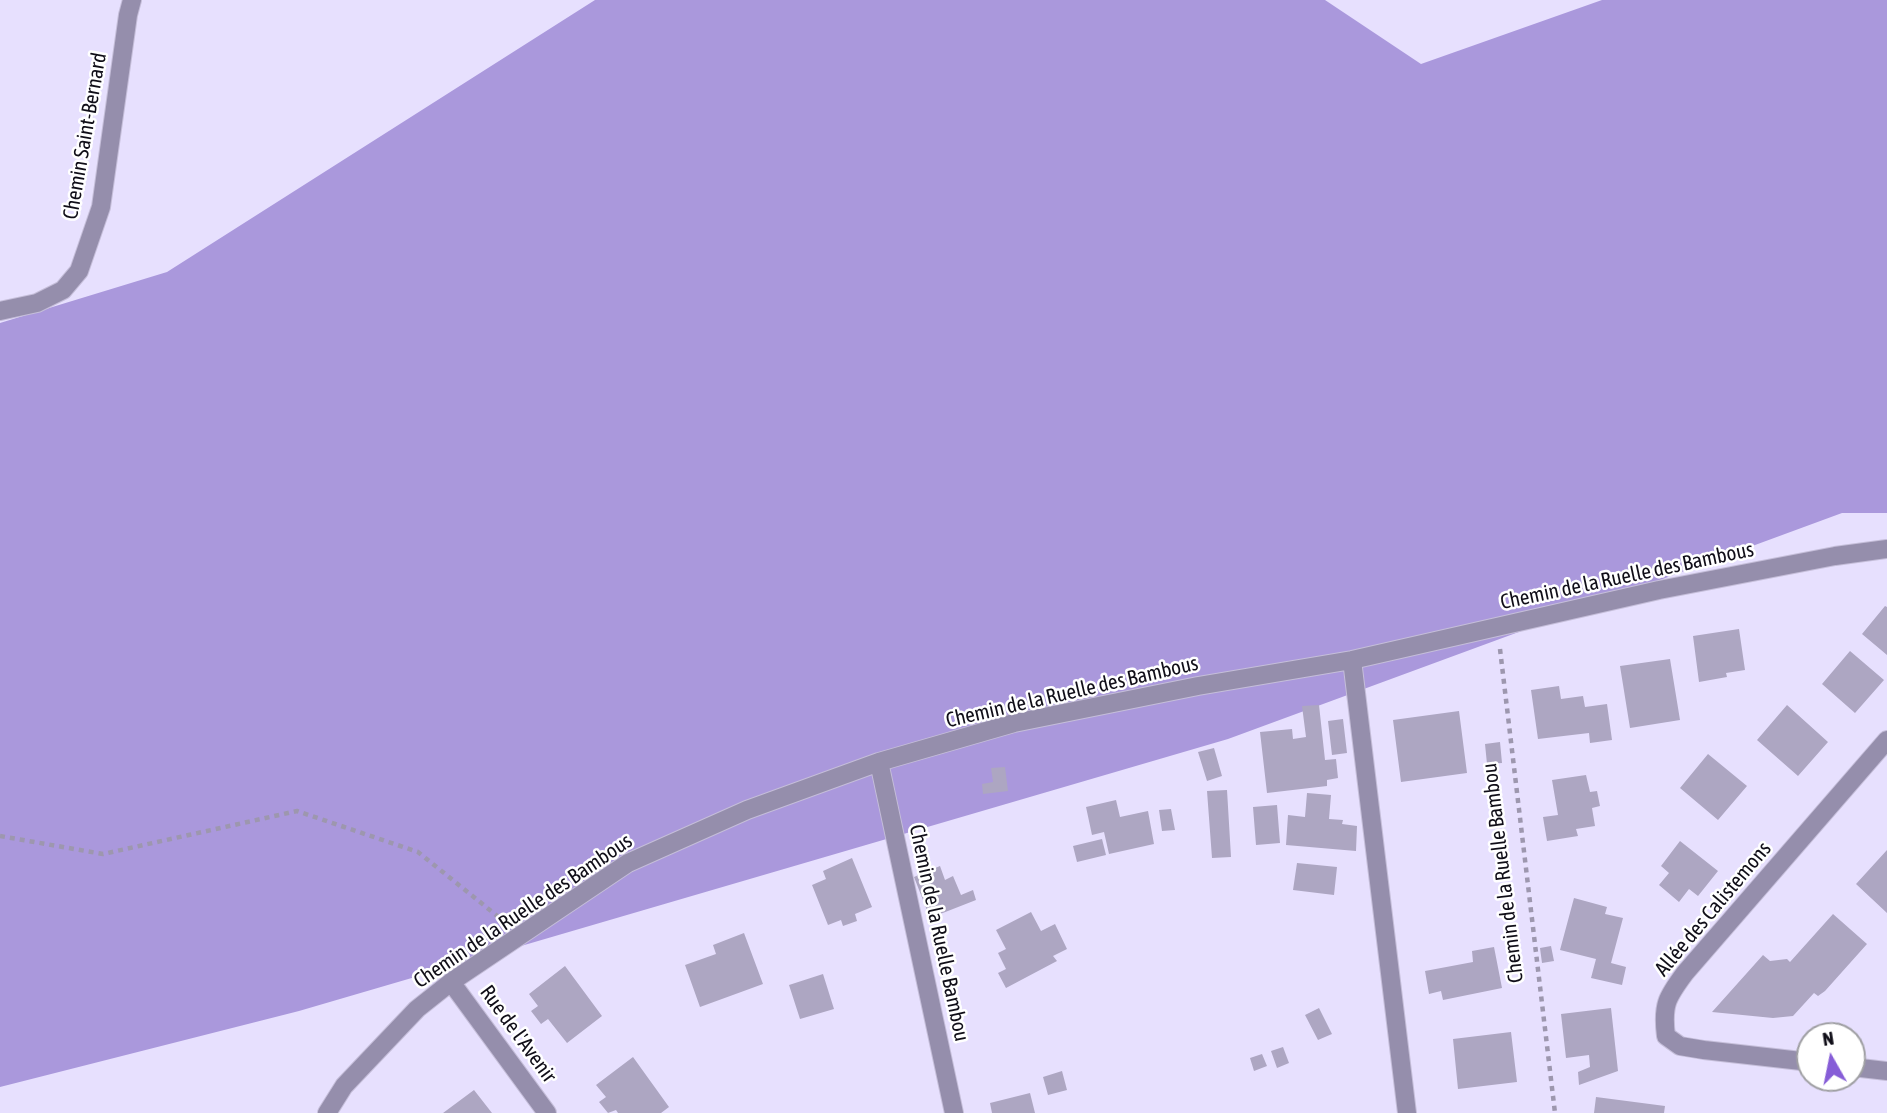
<!DOCTYPE html>
<meta charset="utf-8">
<style>
body{margin:0}
#map{position:relative;width:1887px;height:1113px;overflow:hidden;background:#e7e0fe;font-family:"Asap Condensed",sans-serif}
canvas{display:block}
.north{position:absolute;left:1796px;top:1022px;width:70px;height:70px;box-sizing:border-box;background:#fff;border:2px solid #9f9fa3;border-radius:50%;rotate:351deg;font-size:19px;font-weight:700;line-height:28px;text-align:center;color:#100e18}
.north::after{content:'';display:block;margin:auto;width:24px;height:32px;background:#865dd7;clip-path:polygon(50% 0,100% 100%,50% 72%,0 100%)}
</style>
<div id="map">
<canvas width="1887" height="1113"></canvas>
<div class="north">N</div>
</div>
<script>
const ctx = document.querySelector('canvas').getContext('2d');
ctx.lineJoin = 'round';
function fillPath(path, color) { ctx.fillStyle = color; ctx.fill(path, 'evenodd'); }
function strokePath(path, color, width, dash) { ctx.strokeStyle = color; ctx.lineWidth = width; ctx.lineCap = dash ? 'butt' : 'round'; ctx.setLineDash(dash || []); ctx.stroke(path); }
function drawText(font, color, halo, rows, align = 'center') {
  ctx.font = font + ' "Asap Condensed",sans-serif'; ctx.lineWidth = 5; ctx.setLineDash([]); ctx.textBaseline = 'middle'; ctx.strokeStyle = halo; ctx.fillStyle = color; for (const [text, x, y, turn = 0] of rows) {
    ctx.save(); ctx.translate(x, y); ctx.rotate((+turn || 0) * Math.PI / 180); ctx.textAlign = isNaN(turn) ? turn : align; if (halo) ctx.strokeText(text, 0, 0); ctx.fillText(text, 0, 0); ctx.restore();
  }
}
const forest = new Path2D(`
 M595,0H1325L1421,64L1602,0H1887V513H1842L1228,739L299,1011L0,1087V323L167,272Z`);
const building = new Path2D(`
 M1885,606L1887,607V655L1862,634Z
 M1739,629L1745,670L1726,673L1727,677L1699,682L1693,636Z
 M1850,651L1884,680L1855,713L1822,684Z
 M1670,659L1680,720L1630,728L1620,666Z
 M1559,686L1561,699L1583,696L1585,707L1607,704L1612,740L1590,743L1589,733L1538,739L1531,690Z
 M1319,705L1325,760L1336,759L1338,778L1327,780V786L1267,793L1260,732L1292,729L1293,739L1306,737L1302,706Z
 M1787,705L1828,742L1798,776L1757,740Z
 M1459,711L1467,773L1401,782L1393,720Z
 M1343,719L1347,753L1332,755L1328,721Z
 M1500,742L1502,763L1487,764L1485,744Z
 M1214,748L1222,776L1207,781L1198,752Z
 M1708,754L1747,786L1718,820L1680,788Z
 M1005,767L1008,791L983,794L982,784L993,782L991,768Z
 M1586,775L1590,792L1597,791L1600,806L1592,808L1595,826L1576,829L1578,836L1547,841L1543,817L1558,815L1552,780Z
 M1227,790L1231,857L1212,858L1207,791Z
 M1307,793L1331,795L1329,819L1343,820L1342,824L1357,826L1356,851L1286,845L1288,815L1305,817Z
 M1116,800L1120,817L1148,811L1154,844L1109,854L1104,832L1092,835L1086,807Z
 M1277,805L1280,843L1256,845L1253,807Z
 M1171,809L1175,830L1162,831L1159,810Z
 M1102,839L1106,855L1077,862L1073,846Z
 M1680,841L1718,871L1698,896L1689,889L1679,902L1659,885L1669,873L1661,866Z
 M1887,850V913L1856,884Z
 M852,858L872,907L855,914L857,921L843,926L841,920L828,925L812,885L826,879L823,871Z
 M1297,863L1337,867L1334,895L1293,890Z
 M940,866L945,880L953,876L961,895L973,890L976,900L930,918L914,877Z
 M1574,898L1607,907L1605,914L1623,918L1611,963L1626,967L1622,985L1591,978L1596,959L1560,950Z
 M1031,912L1041,931L1055,924L1067,949L1053,956L1057,961L1006,988L998,973L1006,969L998,953L1006,949L996,930Z
 M1833,914L1867,944L1825,991L1818,996L1814,993L1793,1016L1773,1018L1712,1012L1763,955L1770,961L1787,959L1790,962Z
 M744,933L763,984L700,1007L685,965L716,954L713,945Z
 M1551,946L1554,961L1542,963L1540,948Z
 M1494,947L1502,988L1443,1000L1441,991L1429,994L1425,971L1473,962L1472,951Z
 M565,966L602,1016L567,1043L548,1019L541,1024L531,1011L538,1006L529,994Z
 M823,974L834,1009L800,1019L789,985Z
 M1319,1008L1332,1034L1318,1040L1305,1015Z
 M1611,1008L1618,1071L1579,1085L1578,1072L1590,1067L1589,1055L1566,1058L1561,1014Z
 M1511,1032L1517,1082L1458,1089L1453,1039Z
 M1283,1047L1289,1063L1277,1068L1271,1051Z
 M1262,1054L1267,1066L1254,1071L1250,1058Z
 M633,1057L669,1107L661,1113H618L616,1110L608,1113L599,1102L606,1097L596,1085Z
 M1062,1071L1067,1090L1048,1095L1043,1077Z
 M474,1090L492,1113H443Z
 M1030,1093L1035,1113H992L990,1103Z
 M1596,1097L1665,1106L1664,1113H1594Z`);
const path = new Path2D(`
 M1500,649L1555,1113
 M0,836L103,854L297,811L418,852L501,919`);
const minor = new Path2D(`
 M0,311L37,303L63,290L79,271L101,207L128,15L132,0
 M1352,660L1407,1113
 M879,762L954,1113
 M451,982L547,1113
 M1810,1062L1704,1050L1680,1046L1666,1036C1662,1005 1667,997 1685,973L1887,740
 M1852,1067L1887,1071
 M327,1113L344,1086L417,1009L451,982L628,863L747,810L879,762L1014,723L1198,686L1352,660L1659,590L1835,556L1887,549`);
const streetNames = [
 ["Chemin Saint-Bernard",85,136,-80],
 ["Chemin de la Ruelle des Bambous",1627,576,-12],
 ["Chemin de la Ruelle des Bambous",1072,692,-13],
 ["Chemin de la Ruelle Bambou",1503,873,-97],
 ["Allée des Calistemons",1713,909,-50],
 ["Chemin de la Ruelle des Bambous",523,911,-34],
 ["Chemin de la Ruelle Bambou",939,933,78],
 ["Rue de l'Avenir",518,1034,54]
];
fillPath(forest, '#aa98dc');
fillPath(building, '#ada6c2');
strokePath(minor, '#c5bed9', 20);
strokePath(path, '#9d97ae', 4.5, [5, 5]);
strokePath(minor, '#958eac', 18);
drawText('21px', '#100e18', '#fff', streetNames);
</script>
